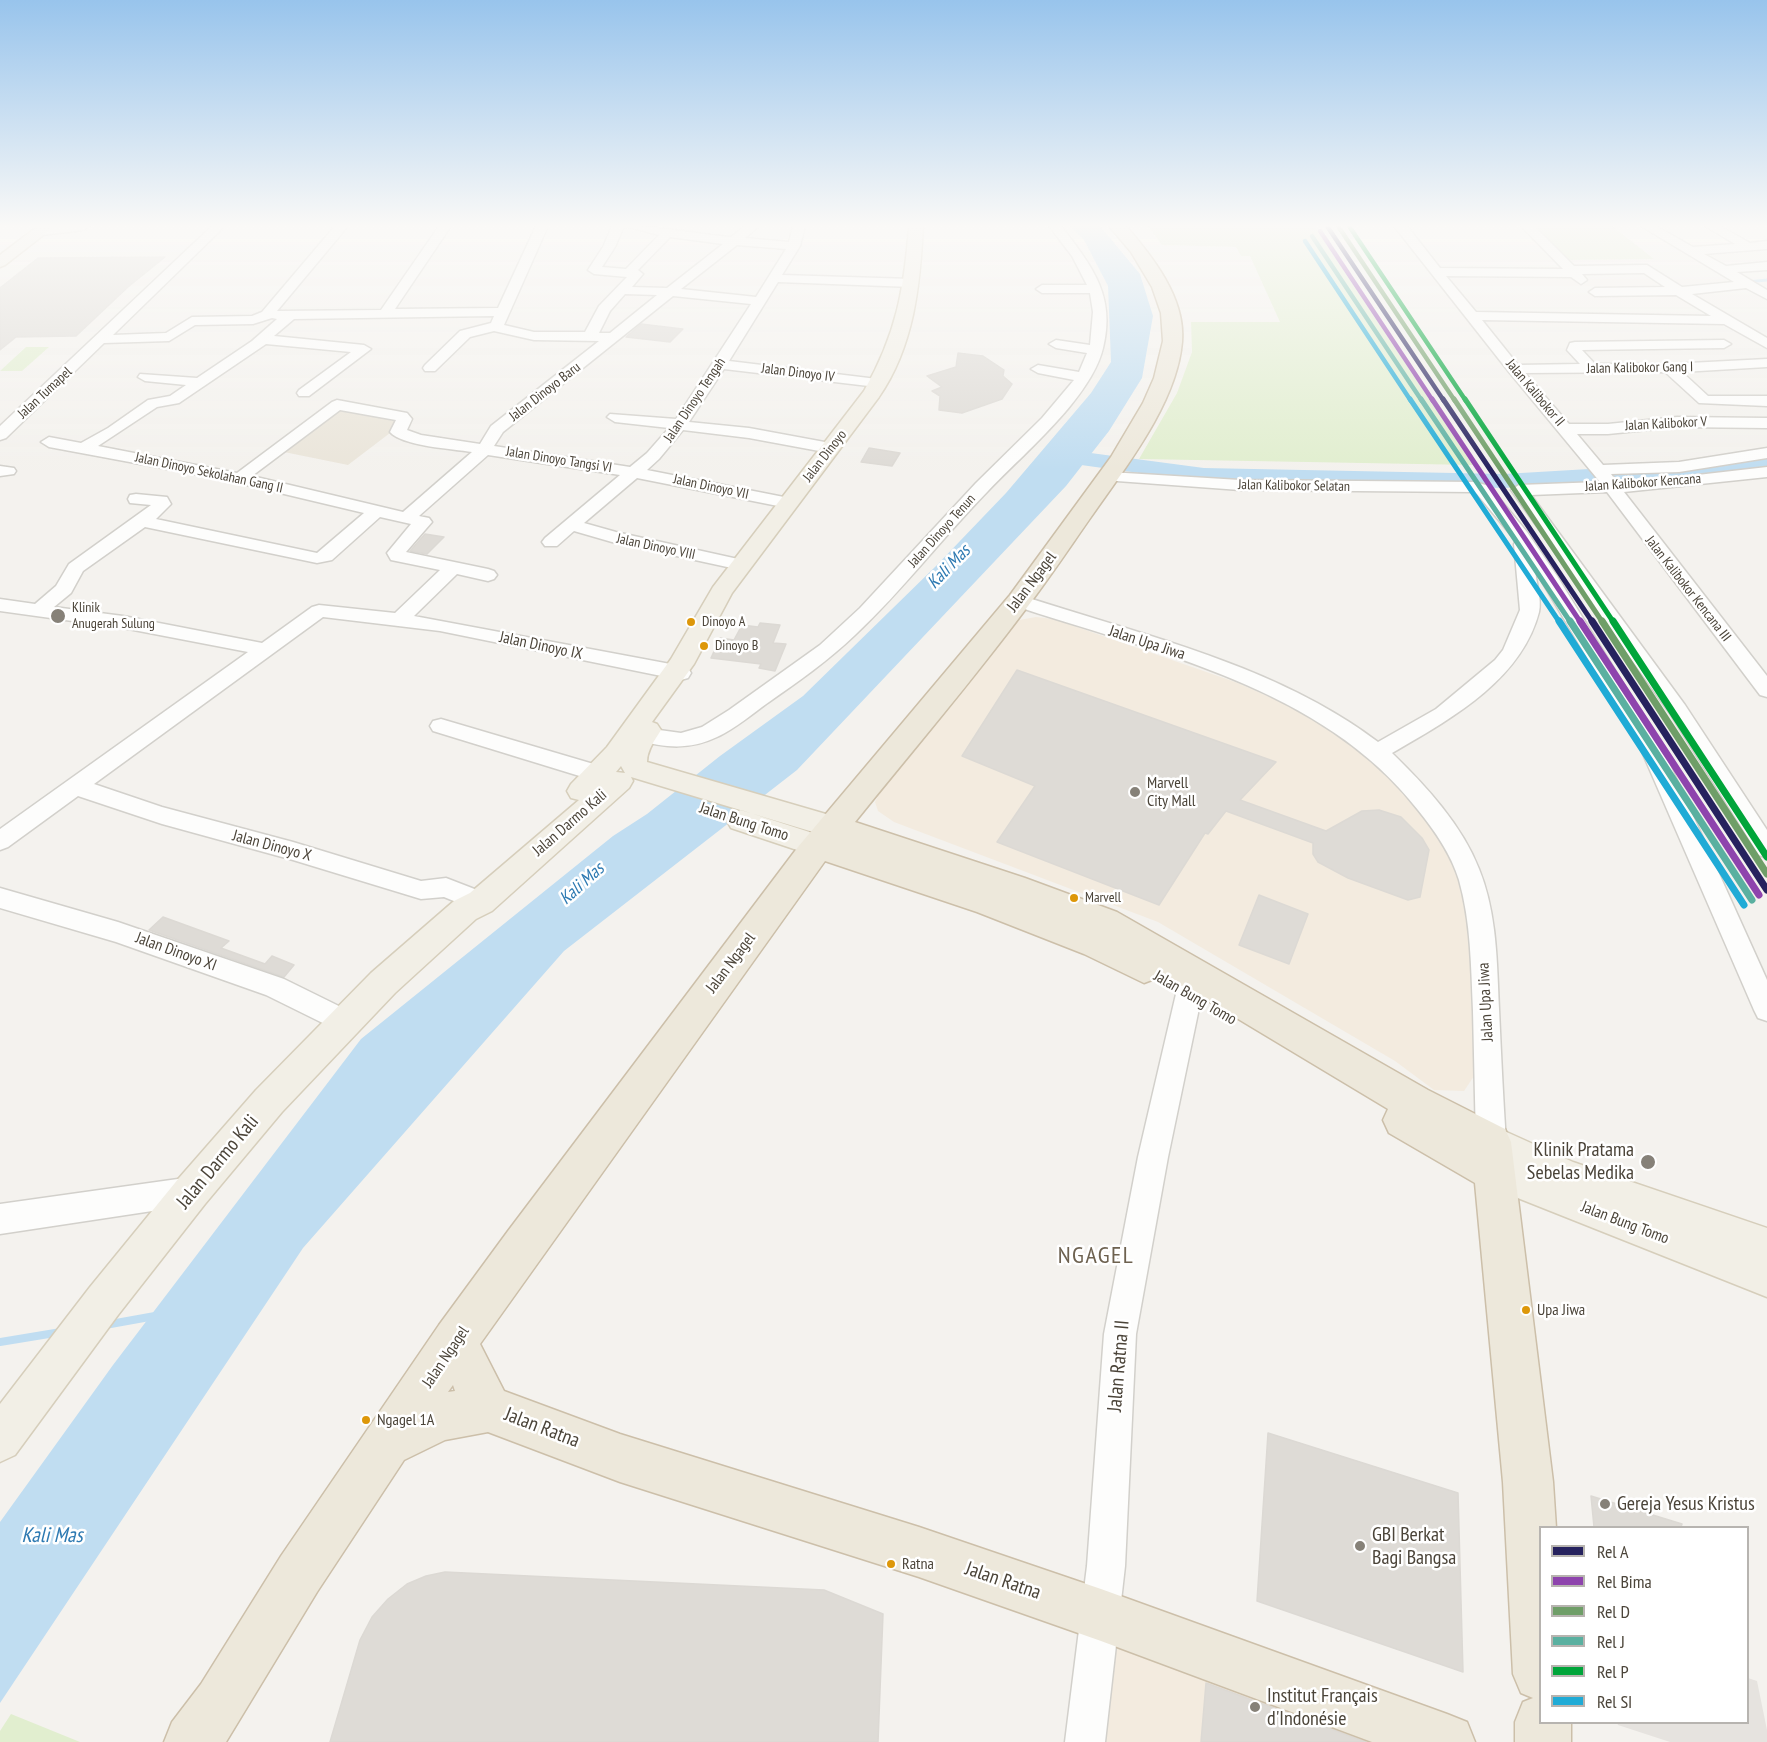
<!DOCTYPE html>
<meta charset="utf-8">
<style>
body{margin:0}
#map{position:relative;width:1767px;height:1742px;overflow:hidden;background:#f4f2ee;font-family:"PT Sans Narrow",sans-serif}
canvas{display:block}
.legend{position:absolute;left:1539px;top:1526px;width:210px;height:198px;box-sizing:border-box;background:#fff;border:2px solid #b7b4b0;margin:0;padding:8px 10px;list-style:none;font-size:18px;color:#4b4439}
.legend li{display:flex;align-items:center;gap:12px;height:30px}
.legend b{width:30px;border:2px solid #b7b4b0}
</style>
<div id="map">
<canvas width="1767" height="1742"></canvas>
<ul class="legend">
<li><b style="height:8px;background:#26225e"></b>Rel A</li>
<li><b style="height:8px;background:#8e44ad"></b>Rel Bima</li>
<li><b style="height:8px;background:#6f9e68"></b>Rel D</li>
<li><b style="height:8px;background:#5ab0a0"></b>Rel J</li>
<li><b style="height:8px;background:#00a53a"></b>Rel P</li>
<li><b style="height:8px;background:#20abd6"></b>Rel SI</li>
</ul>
</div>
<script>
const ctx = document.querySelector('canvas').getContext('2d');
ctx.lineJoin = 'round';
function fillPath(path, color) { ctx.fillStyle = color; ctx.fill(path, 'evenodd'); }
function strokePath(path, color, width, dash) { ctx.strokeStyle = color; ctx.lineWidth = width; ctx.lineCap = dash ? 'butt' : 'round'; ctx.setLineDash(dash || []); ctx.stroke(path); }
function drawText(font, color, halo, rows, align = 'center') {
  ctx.font = font + ' "PT Sans Narrow",sans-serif'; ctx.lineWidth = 5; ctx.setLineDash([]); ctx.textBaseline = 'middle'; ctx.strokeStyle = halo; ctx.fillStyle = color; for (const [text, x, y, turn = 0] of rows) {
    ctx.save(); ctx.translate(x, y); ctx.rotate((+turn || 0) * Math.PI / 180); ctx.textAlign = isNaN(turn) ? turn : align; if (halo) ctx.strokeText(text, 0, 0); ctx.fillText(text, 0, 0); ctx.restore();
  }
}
const commercial = new Path2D(`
 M1036,617L1054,619L1238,683L1314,717L1362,746L1434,825L1456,869L1469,909L1480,1067L1464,1091L1434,1090L1395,1061L1158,922L894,822L878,811L875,802L879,794L1009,626L1019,620Z
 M1104,1625L1424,1742H1089Z`);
const education = new Path2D(`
 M337,406L403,417L394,430L348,465L279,451Z`);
const green = new Path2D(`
 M1148,226H1314L1473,465L1139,459L1177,393L1192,352L1191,322H1280L1250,256H1241L1236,247L1162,245Z
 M1532,226H1612L1654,259L1566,260Z
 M26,347H49L22,371H0Z
 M11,1714L80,1742H0V1731Z`);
const parking = new Path2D(`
 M1748,1678L1757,1681L1767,1730V1742H1670L1618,1725L1617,1723L1748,1722Z`);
const water = new Path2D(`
 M1070,226H1100L1140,274L1153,316L1142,378L1109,431L1066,486L797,770L564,951L303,1248L0,1703V1522L113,1365L361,1039L613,836L647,814L720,756L803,696L936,566L1006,493L1091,393L1111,362L1108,286L1084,240Z`);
const streamFar1 = new Path2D(`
 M1747,282L1767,280`);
const stream = new Path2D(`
 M105,1325L155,1316
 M0,1342L61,1332`);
const river = new Path2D(`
 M1053,448L1204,468L1504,474L1691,463L1767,452V466L1691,477L1504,488L1204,482L1045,460L1042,455L1045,450Z`);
const building = new Path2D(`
 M165,257L128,287L76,336L16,337L0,350V288L38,258Z
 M641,324L683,329L670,342L626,337Z
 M958,353L983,356L1004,370L1003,376L1012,384L1002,399L962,413L939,410L940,396L932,391L942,387L927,376L956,367Z
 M869,448L900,453L892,466L861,462Z
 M425,534L444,537L427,554L410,551Z
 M760,623L780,625L773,643L786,644L775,671L759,668L761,664L711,658L720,638L734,640L742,625L758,627Z
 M1017,670L1276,762L1240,800L1326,831L1362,811L1379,810L1401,817L1422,838L1429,850L1420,897L1408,900L1348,878L1318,862L1313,854V843L1226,811L1208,834L1205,833L1159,905L997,842L1035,786L962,756Z
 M1259,895L1308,914L1289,964L1239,945Z
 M163,917L229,941L221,948L265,964L272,956L294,965L284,977L149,930Z
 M1268,1433L1458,1493L1463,1672L1257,1601Z
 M1591,1496L1682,1524L1681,1527H1594Z
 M445,1572L824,1590L883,1614L878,1742H330L360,1640L372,1617L388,1599L407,1584L426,1576Z
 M1206,1683L1366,1742H1201Z`);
const minor = new Path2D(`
 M50,226H90L84,230L42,235L36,231L38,228Z
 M212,226H225L113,335L166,333L192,317L252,316L262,312L335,226H348L277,311L381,310L439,226H451L395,309L498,308L536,226H548L504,325L534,332H585L599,306L627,277L594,274L588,270L603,247L612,226H624L615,247L602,267L626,269L659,235L624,226C660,226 695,234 731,237L745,226H759L745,238L789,242L793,226H805L800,246L782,275L912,279L918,283L912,287L778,282L729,361L877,379L884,383L877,387L724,369L689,422L749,428L830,443L838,448L836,451L830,453L749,438L683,430L659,459L647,470L794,499L796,503L794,507L788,508L637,478L584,523L616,532L747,561L750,565L747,569L741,570L612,542L574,531L557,546H545L542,542L545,538L620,475L488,455L419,516L429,518L432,522L406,552L488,569L494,571L497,575L494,579L488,581L457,574L414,616L681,666L688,668L691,673L688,678L681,680L440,631L323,617L94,784L162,807L293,842L421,881L446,878L490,895L493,902L490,909L481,912L444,897L421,899L293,860L162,824L78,796L8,847L0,850V829L248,652L123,628L0,611V599L35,604L56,586L69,564L151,505L130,503L128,499L130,495L136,494L167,497L171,504L156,519L317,553L364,513L221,479L49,447L41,442L49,437L81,443L108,428L148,400L170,396L186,385L145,381L138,377L140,374L197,378L252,341L277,319L272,318L253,324L195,325L169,341L104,343L6,438L0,440V426ZM670,237L723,244L667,288L632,287L643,274L638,270ZM737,245L786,249L756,297L681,289ZM625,294L657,295L610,333H599L610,311ZM673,296L751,304L676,419L610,414L607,417L615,422L669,428L647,453L630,467L494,446L503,432ZM494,316L491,323L460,331L425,365L423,368L425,371H435L470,337L494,331L534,340L599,341L491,426L480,444L421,435L407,430L412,419L407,413L337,400L332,402L237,473L98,446L157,407L179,403L266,344L351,352L299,390L297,393L299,396H309L371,349L364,345L274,336L294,319ZM340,410L396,420L390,432C402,446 453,449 472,452L403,512L252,476ZM380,517L411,524L387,553L391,560L440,570L395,613L319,605L312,607L262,643L123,616L54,607L71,593L83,571L145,527L317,563L332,560Z
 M1049,226H1061C1092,266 1116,296 1103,348C1091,398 1024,453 988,491C942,538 903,590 855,635C829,660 799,681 769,702C752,714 736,728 717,737C690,750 666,748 637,740L634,735L637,730L645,728L681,733L702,727L729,710L820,645L860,608L976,483L1042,418L1074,380L1038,373L1031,369L1038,365L1079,372L1087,353L1056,348L1049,344L1056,340L1090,345L1093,312L1090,293H1042L1036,289L1042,285H1087L1072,256Z
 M1394,226H1407L1440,268L1563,269L1521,226H1534L1574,266L1647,265L1682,287L1734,282L1641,226H1656L1693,247L1735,244L1705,226H1720L1750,243L1767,241V249L1704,254L1726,266L1767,262V270L1737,272L1767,290V299L1746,288L1692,294L1767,338V348L1724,324L1482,320L1518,365L1580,364L1567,350L1570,343L1575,342L1724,340L1731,344L1724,348L1582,350L1595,364H1669L1767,359V367L1682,372L1708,396H1767V406L1699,403L1665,372L1525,373L1569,424H1608L1677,417L1767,418V428L1677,427L1608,434H1577L1603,465L1679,462L1767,448V458L1679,472L1611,474L1617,482L1645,481L1767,467V477L1624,492L1767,676V697L1760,695L1607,492L1531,495L1685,705L1767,830V858L1759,855L1671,715L1511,490L1519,485L1600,482L1509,372ZM1644,273L1665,287L1595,288L1589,292L1595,296L1676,295L1711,316L1476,312L1446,276L1571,277L1581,284L1587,280L1582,274Z
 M0,466L14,468L16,471L14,474L0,476Z
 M1109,472L1240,480L1475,482L1489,486L1527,532L1557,576L1661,745L1767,980V1021L1758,1018L1754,1010L1639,745L1535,570C1536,582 1542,600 1539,612C1521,681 1449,720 1392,753C1426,786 1462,825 1479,869C1497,913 1497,963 1499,1009C1501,1054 1503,1098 1506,1142L1501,1152L1491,1156L1481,1152L1476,1142C1475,1098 1474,1054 1473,1011C1471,967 1471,922 1459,880C1451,854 1435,831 1418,810C1323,687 1154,652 1012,605L1010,601L1012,597H1026C1145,636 1276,665 1378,742L1436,709L1495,660L1503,650L1520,610L1514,544L1516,541L1477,494L1473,492L1240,490L1103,480L1101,477L1103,474Z
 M441,719L607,768L610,774L607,780L599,782L433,731L430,726L433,721Z
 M0,888L118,922L284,979L355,1014L358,1022L355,1030L345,1034L266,995L116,942L0,908Z
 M1189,983L1198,986L1202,994L1168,1157L1136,1334L1125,1566L1105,1742H1065L1087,1566L1104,1334L1138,1157L1176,994L1180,986Z
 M192,1177L203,1181L207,1191L203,1201L192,1205L0,1234V1204Z`);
const major = new Path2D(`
 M38,226H55L5,265L0,267V255Z
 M909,226H923C920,286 914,346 879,397L732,593L694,664L652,722L657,724L661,730C655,740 647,750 647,762L843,819L847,827L843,835L833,838L631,777L633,781L629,788L492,911L476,919L395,993L282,1112L205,1204L118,1315L15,1455L0,1462V1404L90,1287L179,1178L256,1090L371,973L454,901L470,893L579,800L571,798L567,791L571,784L607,747L671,659L713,587L864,391C896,334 904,291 909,226ZM621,766L625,773L616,772Z
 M741,810L828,838L833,846L828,854L818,857L731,828L727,821L731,814Z
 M1491,1125L1573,1162L1767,1228V1297L1480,1183L1474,1171L1480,1159L1484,1157L1478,1154L1473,1142L1478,1130Z`);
const highway = new Path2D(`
 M1109,226H1126C1153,257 1186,299 1182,342C1177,403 1125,468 1091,517C1070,547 1050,577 1028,606C973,680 913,750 855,822L1025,878L1117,912L1428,1090L1505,1129L1511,1142L1553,1482L1556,1528H1540V1722H1571V1742H1515V1722L1523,1702L1533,1698L1521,1693L1513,1674L1503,1482L1475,1183L1389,1133L1383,1120L1388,1109L1160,972L1157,978L1144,983L1084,954L977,912L825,861L480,1344L504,1391L620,1434L919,1527L1101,1589L1447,1714L1467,1722L1475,1742H1372L1101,1641L919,1577L620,1482L488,1432L445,1440L404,1460L317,1592L226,1742H164L172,1722L201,1684L281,1556L439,1325L508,1231L798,847L1010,595L1111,457L1143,403L1154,378L1163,341L1161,313L1152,287L1131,252ZM453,1385L455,1391L448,1392Z`);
const rail1Far2 = new Path2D(`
 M1327,226L1444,401`);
const rail1Far1 = new Path2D(`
 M1443,399L1593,623`);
const rail1 = new Path2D(`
 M1592,621L1767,890`);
const rail2Far2 = new Path2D(`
 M1320,231L1433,401`);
const rail2Far1 = new Path2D(`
 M1432,399L1581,623`);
const rail2 = new Path2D(`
 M1580,621L1759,895`);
const rail3Far2 = new Path2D(`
 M1338,226L1455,401`);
const rail3Far1 = new Path2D(`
 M1454,399L1603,623`);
const rail3 = new Path2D(`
 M1602,621L1767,874`);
const rail4Far2 = new Path2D(`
 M1312,236L1422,401`);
const rail4Far1 = new Path2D(`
 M1421,399L1571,623`);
const rail4 = new Path2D(`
 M1570,621L1752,900`);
const rail5Far2 = new Path2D(`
 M1349,226L1466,401`);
const rail5Far1 = new Path2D(`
 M1465,399L1614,623`);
const rail5 = new Path2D(`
 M1613,621L1767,857`);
const rail6Far2 = new Path2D(`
 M1305,241L1411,401`);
const rail6Far1 = new Path2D(`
 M1410,399L1560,623`);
const rail6 = new Path2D(`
 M1559,621L1744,905`);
const markers = [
 [58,616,8,"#868178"],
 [691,622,5,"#dd9709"],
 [704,646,5,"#dd9709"],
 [1135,792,6,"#868178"],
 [1074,898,5,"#dd9709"],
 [1648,1162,8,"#868178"],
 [1526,1310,5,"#dd9709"],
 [366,1420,5,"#dd9709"],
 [1605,1504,6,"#868178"],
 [1360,1546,6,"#868178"],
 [891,1564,5,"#dd9709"],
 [1255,1707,6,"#868178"]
];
const farStreetnames = [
 ["Jalan Kalibokor Gang I",1640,368,-1],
 ["Jalan Dinoyo IV",798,373,7],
 ["Jalan Dinoyo Baru",545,392,-38],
 ["Jalan Tumapel",45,393,-43],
 ["Jalan Kalibokor II",1535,393,50],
 ["Jalan Dinoyo Tengah",695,400,-56],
 ["Jalan Kalibokor V",1666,424,-3],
 ["Jalan Dinoyo",825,456,-52],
 ["Jalan Dinoyo Tangsi VI",559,460,9],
 ["Jalan Dinoyo Sekolahan Gang II",209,473,12],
 ["Jalan Kalibokor Kencana",1643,483,-4],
 ["Jalan Kalibokor Selatan",1294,486,1],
 ["Jalan Dinoyo VII",711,487,12],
 ["Jalan Dinoyo Tenun",942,531,-48],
 ["Jalan Dinoyo VIII",656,547,12],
 ["Jalan Kalibokor Kencana III",1688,589,52]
];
const farPoinames = [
 ["Klinik",72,608],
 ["Anugerah Sulung",72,624]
];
const busNames = [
 ["Dinoyo A",702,622],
 ["Dinoyo B",715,646],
 ["Marvell",1085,898]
];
const streetNames = [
 ["Jalan Ngagel",1032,582,-53],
 ["Jalan Upa Jiwa",1147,643,18],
 ["Jalan Dinoyo IX",541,646,12],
 ["Jalan Bung Tomo",744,822,18],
 ["Jalan Darmo Kali",570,823,-41],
 ["Jalan Dinoyo X",272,846,15],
 ["Jalan Dinoyo XI",176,952,20],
 ["Jalan Ngagel",731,963,-53],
 ["Jalan Bung Tomo",1195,998,30],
 ["Jalan Upa Jiwa",1486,1002,-93],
 ["Jalan Bung Tomo",1625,1223,21],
 ["Jalan Ngagel",446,1357,-56]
];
const poiNames = [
 ["Marvell",1147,783],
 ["City Mall",1147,801]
];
const nearBusnames = [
 ["Upa Jiwa",1537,1310],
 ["Ngagel 1A",377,1420],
 ["Ratna",902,1564]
];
const waterNames = [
 ["Kali Mas",949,567,-46],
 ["Kali Mas",582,884,-42]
];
const nearPoinames = [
 ["Klinik Pratama",1634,1150,"right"],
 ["Sebelas Medika",1634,1173,"right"],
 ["Gereja Yesus Kristus",1617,1504],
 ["GBI Berkat",1372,1535],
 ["Bagi Bangsa",1372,1558],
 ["Institut Français",1267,1696],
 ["d'Indonésie",1267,1719]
];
const nearStreetnames = [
 ["Jalan Darmo Kali",218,1162,-50],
 ["Jalan Ratna II",1119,1366,-85],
 ["Jalan Ratna",542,1428,21],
 ["Jalan Ratna",1003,1581,19]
];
const nearWaternames = [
 ["Kali Mas",52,1536]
];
const nearQuarternames = [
 ["NGAGEL",1096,1256]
];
fillPath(commercial, '#f3ebdf');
fillPath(education, '#eae5da');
fillPath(green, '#e1eecf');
fillPath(parking, '#e6e3df');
fillPath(water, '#c0ddf1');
strokePath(streamFar1, '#c0ddf1', 3);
strokePath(stream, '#c0ddf1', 8);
fillPath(river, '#c0ddf1');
fillPath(building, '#dedbd6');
strokePath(building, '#dcd9d4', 1.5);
strokePath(minor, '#d2d0cb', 3);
strokePath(major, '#d6cebb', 3);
strokePath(highway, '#ccbfa9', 3);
fillPath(minor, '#fdfdfc');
fillPath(major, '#f2efe6');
fillPath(highway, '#ede8db');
strokePath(rail1Far2, '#26225e', 4.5);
strokePath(rail1Far1, '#26225e', 5);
strokePath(rail1, '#26225e', 7);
strokePath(rail2Far2, '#8e44ad', 4.5);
strokePath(rail2Far1, '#8e44ad', 5);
strokePath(rail2, '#8e44ad', 7);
strokePath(rail3Far2, '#6f9e68', 4.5);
strokePath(rail3Far1, '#6f9e68', 5);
strokePath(rail3, '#6f9e68', 7);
strokePath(rail4Far2, '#5ab0a0', 4.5);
strokePath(rail4Far1, '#5ab0a0', 5);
strokePath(rail4, '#5ab0a0', 7);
strokePath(rail5Far2, '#00a53a', 4.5);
strokePath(rail5Far1, '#00a53a', 5);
strokePath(rail5, '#00a53a', 7);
strokePath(rail6Far2, '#20abd6', 4.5);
strokePath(rail6Far1, '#20abd6', 5);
strokePath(rail6, '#20abd6', 7);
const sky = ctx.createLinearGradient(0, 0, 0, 470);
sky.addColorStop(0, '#98c4ec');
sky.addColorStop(0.48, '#faf9f7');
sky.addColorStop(1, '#faf9f700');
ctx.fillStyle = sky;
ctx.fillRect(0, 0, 1767, 470);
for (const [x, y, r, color] of markers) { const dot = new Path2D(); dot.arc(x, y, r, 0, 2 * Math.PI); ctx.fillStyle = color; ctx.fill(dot); strokePath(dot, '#fff', 2); }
drawText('14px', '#4b4439', '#fff', farStreetnames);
drawText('14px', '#4b4439', '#fff', farPoinames, 'left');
drawText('14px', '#4b4439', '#fff', busNames, 'left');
drawText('16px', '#4b4439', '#fff', streetNames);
drawText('16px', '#4b4439', '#fff', poiNames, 'left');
drawText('16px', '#4b4439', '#fff', nearBusnames, 'left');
drawText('italic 18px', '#2e7ab2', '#fff', waterNames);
drawText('20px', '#4b4439', '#fff', nearPoinames, 'left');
drawText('20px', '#4b4439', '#fff', nearStreetnames);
drawText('italic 21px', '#2e7ab2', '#fff', nearWaternames);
ctx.letterSpacing = '1.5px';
drawText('24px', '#6e6250', '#fff', nearQuarternames);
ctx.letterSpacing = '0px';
</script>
